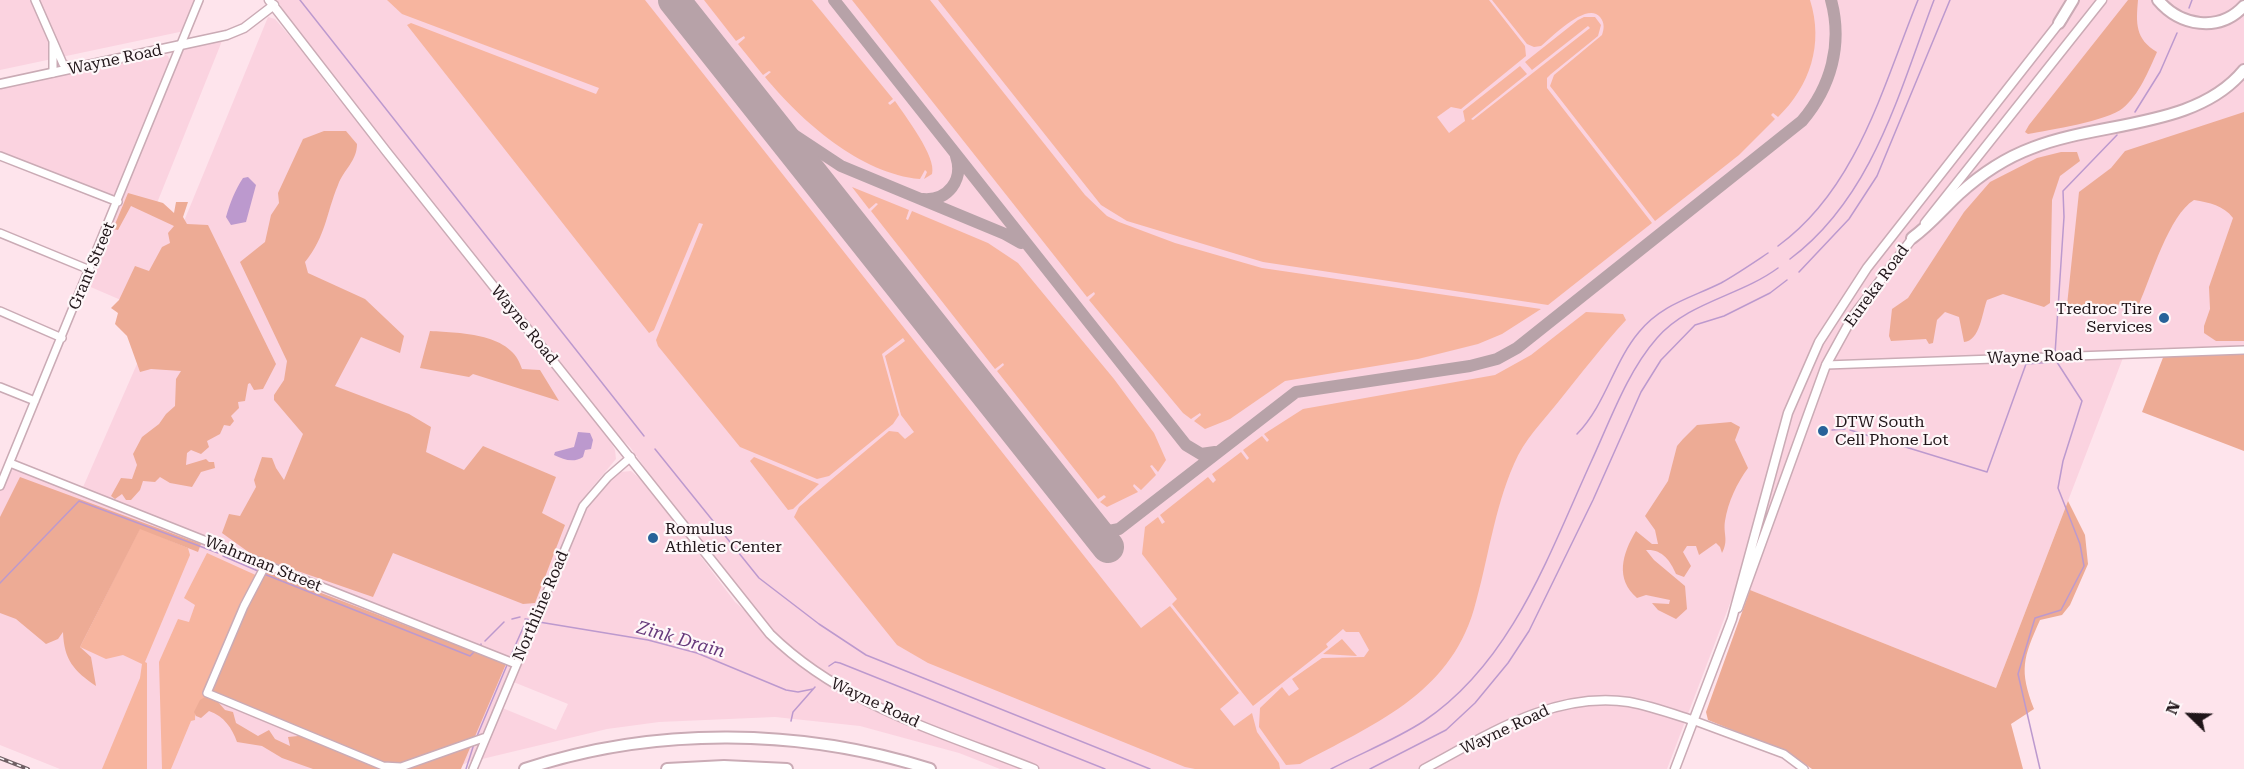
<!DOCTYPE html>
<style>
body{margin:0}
#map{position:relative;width:2244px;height:769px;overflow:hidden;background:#fee4ec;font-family:"Roboto Serif",serif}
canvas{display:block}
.north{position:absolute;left:2160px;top:685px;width:60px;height:60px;-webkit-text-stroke:4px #fef7f9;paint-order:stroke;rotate:293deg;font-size:16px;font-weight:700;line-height:24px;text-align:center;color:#201519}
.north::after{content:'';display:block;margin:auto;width:21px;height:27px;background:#201519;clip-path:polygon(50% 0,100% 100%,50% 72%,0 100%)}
</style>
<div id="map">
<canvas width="2244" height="769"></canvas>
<div class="north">N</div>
</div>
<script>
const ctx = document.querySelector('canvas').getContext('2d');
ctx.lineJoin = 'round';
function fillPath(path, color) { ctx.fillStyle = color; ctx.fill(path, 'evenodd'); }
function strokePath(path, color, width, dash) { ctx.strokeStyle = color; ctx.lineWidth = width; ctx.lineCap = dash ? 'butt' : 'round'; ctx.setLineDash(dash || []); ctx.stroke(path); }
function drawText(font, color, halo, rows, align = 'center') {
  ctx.font = font + ' "Roboto Serif",serif'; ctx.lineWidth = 4.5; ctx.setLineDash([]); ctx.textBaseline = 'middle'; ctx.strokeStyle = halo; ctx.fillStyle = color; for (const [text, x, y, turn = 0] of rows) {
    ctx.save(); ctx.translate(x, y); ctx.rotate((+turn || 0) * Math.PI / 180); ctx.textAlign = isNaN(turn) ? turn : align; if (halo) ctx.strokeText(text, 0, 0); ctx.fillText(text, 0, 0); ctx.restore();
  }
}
const built = new Path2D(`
 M0,0H200L189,30L0,70Z
 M277,0H2244V347L2126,350L1996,688L1737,585L1667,769H1000L959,753L860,726L775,717L659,722L607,729L478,760L500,707L556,730L568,704L511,681L587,509L605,485L620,472L631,471L646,484L735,602L751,616L630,447L615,433L572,383L291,23Z
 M268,17L275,19L307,56L331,90L368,132L377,149L405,180L476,270L500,304L517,321L608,437L615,450L616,459L589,491L576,513L473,760L454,769H60L0,745V489L9,471L18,469L80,494L158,316L86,285L181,52L186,49L222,41L153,213L182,226Z
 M161,53L168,56L171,63L115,197L0,154V87Z`);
const green = new Path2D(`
 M387,0H645L1141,628L1170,606L1239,693L1220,709L1234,726L1252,713L1257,732L1279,763L1280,769H1195L1185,767L928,663L897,645L794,517L799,507L889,431L898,432L905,439L914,432L901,415L885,356L905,341L903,338L882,354L899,415L893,424L829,476L817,479L740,447L658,346L656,340L703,224L699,223L654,330L649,333L407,25L411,23L596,94L599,88L402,14Z
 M704,0H812L893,99L888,103L890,105L895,101C905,116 937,157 932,174L924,179L927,172L925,170L920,179C861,174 801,121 765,77L771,72L769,71L763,75L738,44L745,38L744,36L736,41Z
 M852,0H930L1085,195L1107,216L1119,222L1175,243L1262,268L1541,309L1502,334L1478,344L1418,359L1285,381L1230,419L1205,429L1194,421L1201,415L1200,413L1191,419L1183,413L1089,300L1095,294L1094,292L1087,297Z
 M938,0H1489L1525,46L1526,56L1461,109L1451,107L1437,117L1449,133L1465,121L1463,111L1520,66L1527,74L1471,119L1473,120L1590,28L1588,26L1532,70L1525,62L1578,20L1584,17H1595L1601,25L1598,36L1551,74L1547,78V88L1652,223L1548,305L1263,262L1127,221L1101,205Z
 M1492,0H1810C1824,44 1810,86 1778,117L1773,113L1771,115L1775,119L1739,155L1655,221L1550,86L1554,75L1602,35C1604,29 1605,23 1600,17C1587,1 1552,37 1541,46L1534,47L1527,44Z
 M852,187L909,210L906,219L908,220L912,211L988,243L1018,263L1114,379L1154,433L1166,460L1158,472L1152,465L1150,466L1156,475L1141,490L1134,484L1133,486L1138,492L1107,507L1100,502L1106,497L1104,495L1098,499L997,371L1004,365L1003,363L995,369L871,211L878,204L876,203L869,209Z
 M1586,312L1623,314L1626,320C1602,346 1581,374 1559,401C1543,421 1524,440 1514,464C1494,509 1488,561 1474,609C1449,695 1372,725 1300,764L1286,765L1259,727L1260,708L1282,687L1289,696L1299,689L1292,679L1322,658L1364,657L1369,650L1359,632H1346L1343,629L1326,644L1328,647L1253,706L1172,604L1177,599L1142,554L1145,527L1158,517L1162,524L1165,522L1160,515L1208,477L1213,483L1216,480L1212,474L1241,452L1247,460L1249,458L1243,450L1262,436L1267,442L1269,440L1264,434L1303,409L1495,375L1531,355Z
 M754,457L819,484L793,509L788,510L750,461Z
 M140,528L188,548L190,555L145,662L147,663V769H102L140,678L142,664L123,655L106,659L80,647Z
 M207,553L260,577L211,693C199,702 196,705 195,720L191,721L171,769H162L159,662L178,619L189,622L195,605L184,598Z
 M1342,639L1357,656L1323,654Z`);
const forest = new Path2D(`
 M2128,0H2138C2136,23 2135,39 2157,52C2149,70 2139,95 2123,108C2107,121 2050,130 2028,134L2025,132L2029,125Z
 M2244,112V341H2216L2204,333V326L2210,309L2209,287L2233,218C2223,205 2210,203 2194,200C2169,215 2151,277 2139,304L2097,305L2088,314L2067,305L2079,192L2111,168L2125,151Z
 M324,131H346L357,144C357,161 344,169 338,185C326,214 326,236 305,262L308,273L365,299L404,336L400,353L361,337L335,386L409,414L431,427L426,452L464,470L483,446L556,477L542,513L565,525L535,603L523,604L393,553L373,597L254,556L222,533L229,514L240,516L256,487L254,480L262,457L272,458L276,468L284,480L303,434L274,400V395L284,380L287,361L240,262L265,242L271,215L279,203L278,193L303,139Z
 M2061,152H2077L2080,161L2060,176L2052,200L2050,303L2044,307L2003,294L1987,300C1982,313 1980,341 1964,342L1959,317L1945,312L1937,320L1933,343L1929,344L1926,339L1891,341L1889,336L1892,309L1908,298L1964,212L1990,182L2037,158Z
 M128,193L163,203L174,213L176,202H188L183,217L187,224L208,225L276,364L263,389L254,390L250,383L248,384L245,401L238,402L239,408L231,416L234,421L230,426L224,425L220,434L207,441L209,447L201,454L191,450L187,453L186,465L206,459L209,462H214L215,468L201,472L192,487L170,483L160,477L155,482L143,481L140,490L131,500H126L122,494L115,499L111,496L121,478L132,479L137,465L133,454L142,437L159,424L166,414L175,406L176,379L181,371L151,369L140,372L127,336L115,324L118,313L111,308L119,300L135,266L149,271L162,247L170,243L168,233L174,226L131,206L118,230L113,229Z
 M430,331C462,333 512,333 522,369L540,370L559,401L473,374L469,377L420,368Z
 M2244,353V451L2142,412L2164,355Z
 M1731,422L1740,427L1735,440L1748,468C1737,483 1728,502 1725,521C1723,534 1729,540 1722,553L1720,547L1716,543L1699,555L1696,546H1687L1683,552L1691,566L1684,577L1676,574C1670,560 1662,549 1646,550L1654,560L1685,586L1687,609L1676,619L1658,610L1652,603L1669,604L1670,600L1646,595L1637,598C1615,579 1622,554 1636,531L1652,544H1658L1655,530L1645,516L1668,481L1677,446L1683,439L1697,425Z
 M20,477L201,544L198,552L140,529L80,647L91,657L96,686C74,671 64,660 63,632L58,639L46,644L16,619L0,613V517Z
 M2068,501L2085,535L2088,564L2070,605L2062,615L2040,620C2023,658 2019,670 2034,709L2011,724L2023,769H1812L1789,753L1708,720L1706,712L1750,590L1996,688Z
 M264,571L506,664L461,769H313L282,758L262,746L237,742C232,728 224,716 209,711L201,718L196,716L194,712L200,700L205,697L218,702L225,710L233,712L236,723L258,736L269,730L275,739L290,746L288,737L298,736L292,726L211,691Z`);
const water = new Path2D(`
 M248,177L256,185L246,222L231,225L226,217C230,203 235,190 243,178Z
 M578,432L590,433L593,440L591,449L585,450L583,457C574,463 564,460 554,455L555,452L574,447Z`);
const stream = new Path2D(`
 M300,0L644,436
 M2189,8L2192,0
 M2135,112L2160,72L2177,33
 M1778,246C1857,189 1883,86 1918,0
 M1790,259C1873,197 1899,92 1934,0
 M1799,272L1849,219L1877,176L1950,0
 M2055,354L2064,217L2063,191L2117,135
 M1832,430L1845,429
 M1850,430L1987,472L2026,364L2054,362
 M1577,434C1606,404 1613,363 1639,332C1662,304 1691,298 1721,283C1737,274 1753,263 1768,253
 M655,449L759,578L819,624L866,655L1150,769
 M223,556L258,571
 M264,574L470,656L475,651
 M0,583L79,501L218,553
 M512,619L520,617
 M525,619L531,620
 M539,622L648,640L697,653L786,690L798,692L813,689
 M485,641L504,622
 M481,645V644
 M511,655L527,619
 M829,666L835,662L840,663L1105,769
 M791,721L793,712L815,687
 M477,736L507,665
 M466,769L474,744
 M1331,769C1361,753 1395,740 1424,721C1512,662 1549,554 1591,462C1610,421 1627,372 1657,338C1688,302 1740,296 1778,268
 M1370,769L1446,730L1475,703L1508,663L1529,631L1593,500L1641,392L1661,360L1695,325L1724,316L1770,293L1787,280
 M2040,769L2018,674L2035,618L2061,610L2084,566L2080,544L2058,488L2063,461L2082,401L2055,359`);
const taxiway = new Path2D(`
 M834,0L1186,445L1201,454L1215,452
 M749,94L785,129L841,166L1005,234L1021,243
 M923,199C948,201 964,180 956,156
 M1089,523L1104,532L1119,529L1296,392L1470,366L1497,359L1517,348L1802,121C1831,87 1843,44 1831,0`);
const runway = new Path2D(`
 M674,0L1108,547`);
const minor = new Path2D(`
 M35,0L53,41V73
 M53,41L63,64L73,69
 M0,156L118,202
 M0,233L90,270
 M0,311L62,338
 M1826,365L2244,350
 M0,387L35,401
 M10,463L516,664
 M0,486L199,0
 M265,566L244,606L207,693L383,766L401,767L486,737
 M1695,721L1784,754L1804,769
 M473,769L583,506L608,477L631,457`);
const major = new Path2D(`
 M269,0L386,151L770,634C842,705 941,732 1034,769
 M0,84L227,35L244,28L274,5
 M1925,223L2102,0
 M1738,608L1826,365L1853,316L1915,235
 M1424,769C1488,735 1553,691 1629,702C1651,706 1673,714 1695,721
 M1675,769L1732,619L1788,413L1819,342L1867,268L2063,18`);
const highway = new Path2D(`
 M2158,0C2180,26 2219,33 2244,6
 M2059,23L2073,0
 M1912,238C1930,225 1943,209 1959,194C1980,175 2005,158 2032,148C2099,121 2196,129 2244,70
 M525,769C654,726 801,728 930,769
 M667,769L724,766L787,769`);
const rail = new Path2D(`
 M0,758L28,769`);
const markers = [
 [2164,318,6,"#276299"],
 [1823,431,6,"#276299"],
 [653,538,6,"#276299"]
];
const streetNames = [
 ["Wayne Road",115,60,-12],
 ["Grant Street",92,266,-67],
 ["Eureka Road",1877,286,-54],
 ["Wayne Road",524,325,51],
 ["Wayne Road",2035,357,-2],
 ["Wahrman Street",263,564,22],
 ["Northline Road",541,606,-67],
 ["Wayne Road",875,703,25],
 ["Wayne Road",1505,730,-25]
];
const poiNames = [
 ["Tredroc Tire",2152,309,"right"],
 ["Services",2152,327,"right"],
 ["DTW South",1835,422],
 ["Cell Phone Lot",1835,440],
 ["Romulus",665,529],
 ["Athletic Center",665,547]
];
const waterNames = [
 ["Zink Drain",681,640,16]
];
fillPath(built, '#fbd3e0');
fillPath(green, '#f7b59f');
fillPath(forest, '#edab95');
fillPath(water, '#bc99ce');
strokePath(stream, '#bc99ce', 1.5);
strokePath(taxiway, '#b7a2a8', 12);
strokePath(runway, '#b7a2a8', 32);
strokePath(minor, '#caabb5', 10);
strokePath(major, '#caabb5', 11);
strokePath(highway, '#caabb5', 14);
strokePath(minor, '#fff', 7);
strokePath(major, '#fff', 8);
strokePath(highway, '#fff', 10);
strokePath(rail, '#706065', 4);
strokePath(rail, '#fef7f9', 1.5, [4.5]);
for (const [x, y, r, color] of markers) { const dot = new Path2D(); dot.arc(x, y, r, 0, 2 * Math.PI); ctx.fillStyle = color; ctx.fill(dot); strokePath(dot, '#fef7f9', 2); }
drawText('16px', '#201519', '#fef7f9', streetNames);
drawText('16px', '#201519', '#fef7f9', poiNames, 'left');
drawText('italic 18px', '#66397b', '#fef7f9', waterNames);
</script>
